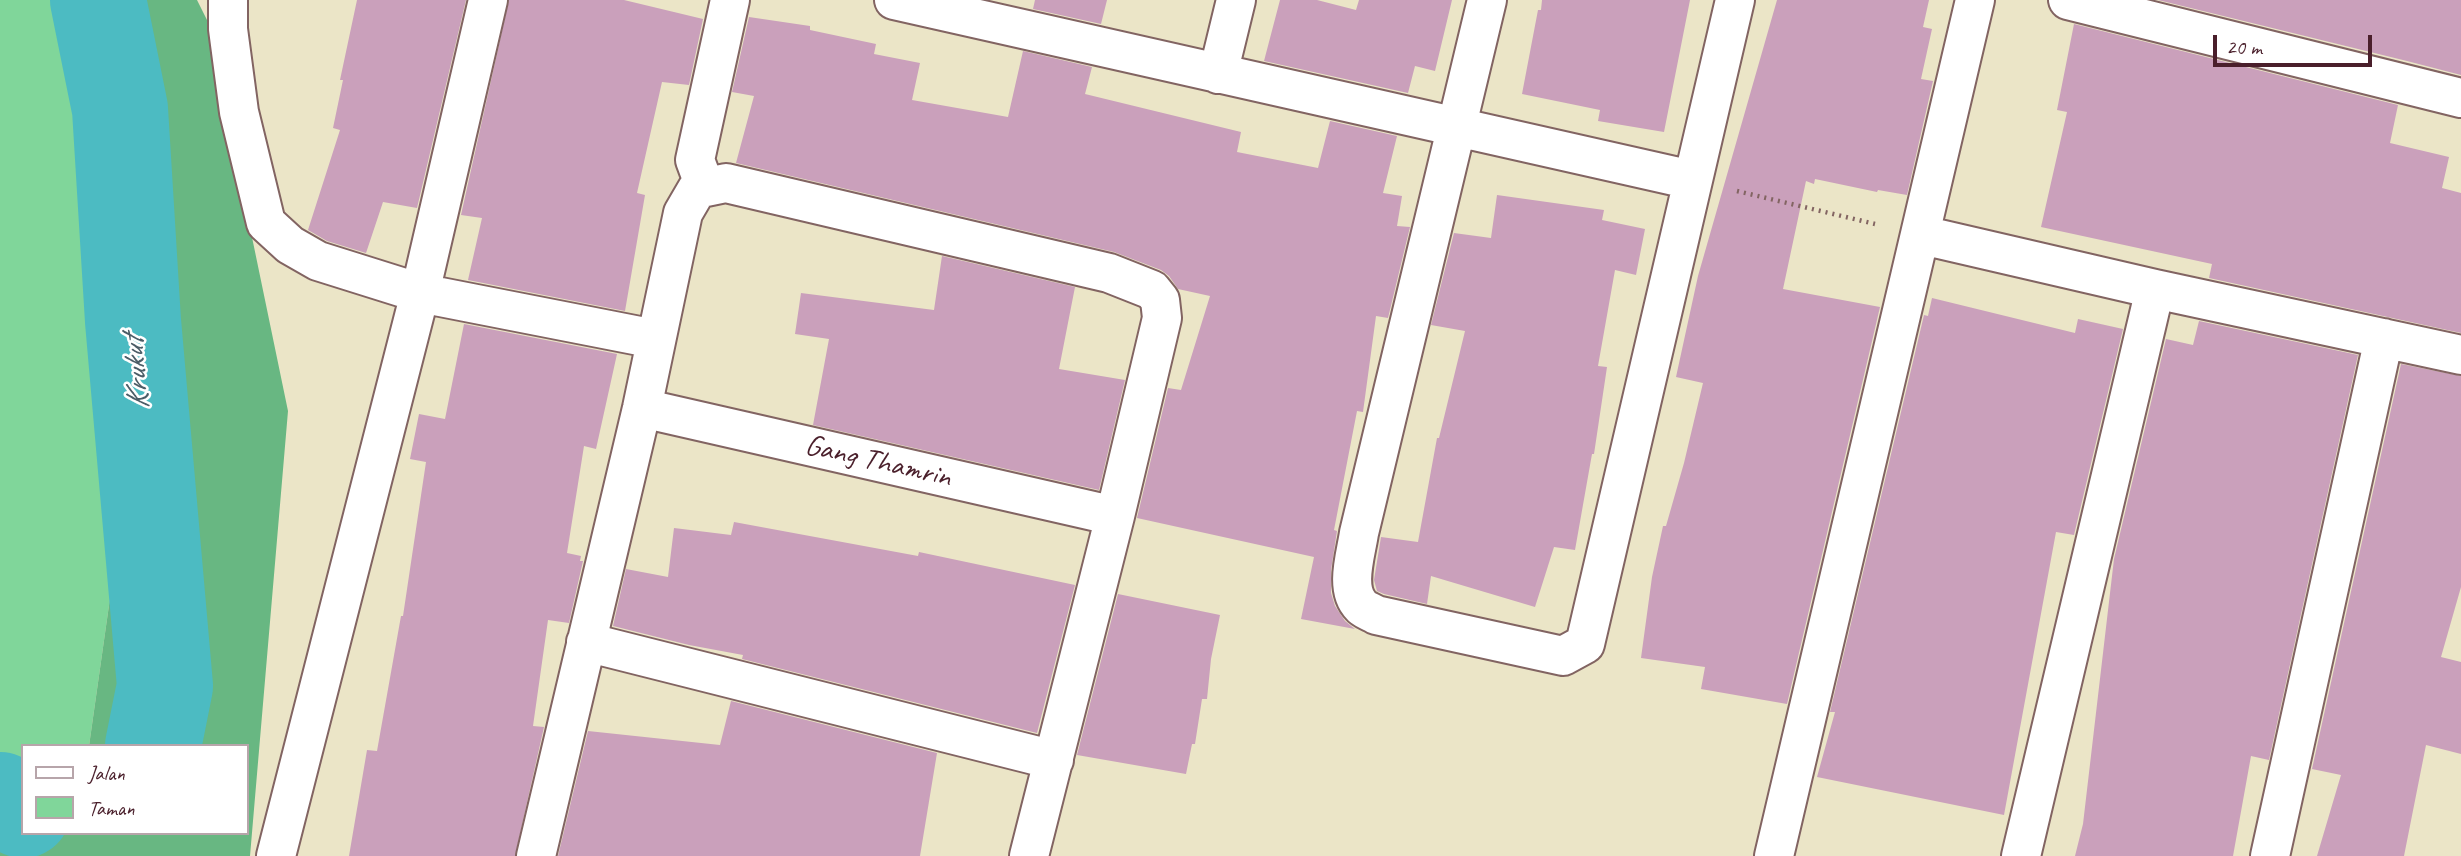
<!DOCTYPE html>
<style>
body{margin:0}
#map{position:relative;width:2461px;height:856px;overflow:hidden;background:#ebe5c7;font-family:Caveat,sans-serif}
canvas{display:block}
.legend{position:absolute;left:21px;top:744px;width:228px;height:91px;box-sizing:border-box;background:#fff;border:2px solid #b7a5aa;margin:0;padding:9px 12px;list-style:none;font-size:21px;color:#4a1f2b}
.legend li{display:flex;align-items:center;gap:14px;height:35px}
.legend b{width:35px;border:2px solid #b7a5aa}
.scale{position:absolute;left:2213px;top:35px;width:159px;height:32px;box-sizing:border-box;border:4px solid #4a1f2b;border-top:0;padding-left:9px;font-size:21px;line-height:24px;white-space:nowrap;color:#4a1f2b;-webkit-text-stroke:5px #fff;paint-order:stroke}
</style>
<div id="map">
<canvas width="2461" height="856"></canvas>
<ul class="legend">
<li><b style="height:9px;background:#fff"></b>Jalan</li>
<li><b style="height:19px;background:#80d69a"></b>Taman</li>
</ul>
<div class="scale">20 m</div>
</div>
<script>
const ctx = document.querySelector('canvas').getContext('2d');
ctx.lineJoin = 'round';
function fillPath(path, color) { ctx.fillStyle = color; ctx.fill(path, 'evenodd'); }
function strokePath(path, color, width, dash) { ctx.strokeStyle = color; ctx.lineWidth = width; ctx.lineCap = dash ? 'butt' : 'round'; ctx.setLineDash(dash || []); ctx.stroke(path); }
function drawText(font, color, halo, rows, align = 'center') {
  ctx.font = font + ' Caveat,sans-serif'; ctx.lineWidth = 5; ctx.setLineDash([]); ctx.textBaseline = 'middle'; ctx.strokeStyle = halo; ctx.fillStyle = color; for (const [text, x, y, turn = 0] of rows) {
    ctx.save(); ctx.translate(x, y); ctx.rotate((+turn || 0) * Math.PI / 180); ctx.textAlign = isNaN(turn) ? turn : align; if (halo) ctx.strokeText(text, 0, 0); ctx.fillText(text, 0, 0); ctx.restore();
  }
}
const green = new Path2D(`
 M0,0H68L113,577L89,746H23V798L0,800Z`);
const forest = new Path2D(`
 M68,0H197L207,20L288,411L250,856H0V800L23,798V833H247V746H89L113,577Z`);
const river = new Path2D(`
 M98,0L120,109L133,321L165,686L153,746
 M0,800L23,810`);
const building = new Path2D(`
 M357,0H466L417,208L383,202L366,253L327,241L308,230L340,130L333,128L343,80H340Z
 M509,0H624L703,19L689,85L662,82L637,193L645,195L625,311L468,280L482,218L461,215Z
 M1035,0H1107L1101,24L1033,9Z
 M1280,0H1317L1356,10L1359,0H1452L1435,71L1415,66L1408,93L1264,61Z
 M1542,0H1690L1664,132L1598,121L1600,110L1522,94L1538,10H1541Z
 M1777,0H1929L1923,27L1932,29L1921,79L1933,81L1907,195L1878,190L1877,192L1815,179L1814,184L1806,181L1783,289L1880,307L1787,704L1701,689L1705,667L1641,658L1652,577L1663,526H1666L1684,463L1703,383L1676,377L1698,276Z
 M2158,0H2461V75L2407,61Z
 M749,17L810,26V30L876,44L874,54L920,63L912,100L1008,117L1023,51L1092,67L1085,94L1241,132L1237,152L1318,168L1330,121L1397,136L1383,193L1402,196L1397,226L1410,227L1388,318L1376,316L1363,412L1357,411L1334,530L1337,531L1331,570V593L1335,606L1345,621L1355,629L1301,619L1314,557L1137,518L1168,388L1181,390L1210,296L1178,289L1169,276L1161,270L1114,252L736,163L754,96L732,92Z
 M2074,24L2398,105L2390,143L2449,157L2442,188L2461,193V333L2209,278L2212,264L2041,227L2067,112L2057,110Z
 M1497,195L1604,210L1602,220L1645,229L1636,275L1615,270L1598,366L1607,367L1594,454H1592L1575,550L1554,547L1535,607L1431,576L1427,604L1384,594L1377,591L1374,580L1381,537L1418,542L1437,438H1439L1465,331L1431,325L1454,233L1491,238Z
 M942,256L1075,287L1059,369L1125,380L1099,490L813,425L829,339L795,334L801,293L934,310Z
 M1932,298L2075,333L2078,319L2123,329L2074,535L2056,532L2004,815L1817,777L1835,712H1830L1924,315L1928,316Z
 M2199,321L2358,355L2269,760L2251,756L2233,856H2075L2083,824L2114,559L2166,339L2193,345Z
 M464,324L617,354L596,449L584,446L567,553L581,556L580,561H583L569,623L548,620L533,726L544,727L515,856H349L367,750L377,751L401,616H403L426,462L410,459L419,414L445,419Z
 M2401,364L2461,376V587L2441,657L2461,662V754L2426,745L2404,856H2317L2341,775L2312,769Z
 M734,522L918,556L919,552L1075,585L1037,733L742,659L743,655L689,645L613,626L626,569L668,577L674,528L731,535Z
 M1118,594L1220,615L1211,659L1207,699H1202L1195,744H1192L1186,774L1077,755Z
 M731,701L937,753L920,856H558L588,731L720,745Z`);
const path = new Path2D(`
 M1737,191L1875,224`);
const minor = new Path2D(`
 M228,0V29L239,112L266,223L290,245L318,261L420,293L655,339
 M894,0L1692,180
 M1487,0L1359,533C1356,554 1344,589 1361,606C1364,610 1372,612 1376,615L1563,656L1585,644L1735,0
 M2068,0L2461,98
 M1218,74L1236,0
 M705,187L695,160L730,0
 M1922,235L2155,289L2461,355
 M642,408L1115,516
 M586,642L1054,760
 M276,856L420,293L488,0
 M536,856L642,408L683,213L697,189L726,183L1109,273L1152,290L1160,300L1162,318L1115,516L1029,856
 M1774,856L1975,0
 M2021,856L2155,289
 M2270,856L2384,338`);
const streetNames = [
 ["Gang Thamrin",878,462,13]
];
const waterNames = [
 ["Krukut",137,373,-95]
];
fillPath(green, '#80d69a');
fillPath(forest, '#68b782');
strokePath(river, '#4cbbc2', 96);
fillPath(building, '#caa0bb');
strokePath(minor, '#826462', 42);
strokePath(path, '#826462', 4.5, [2, 5]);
strokePath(minor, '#fff', 38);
drawText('30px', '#4a1f2b', '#fff', streetNames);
drawText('italic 32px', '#4b5d67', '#fff', waterNames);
</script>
